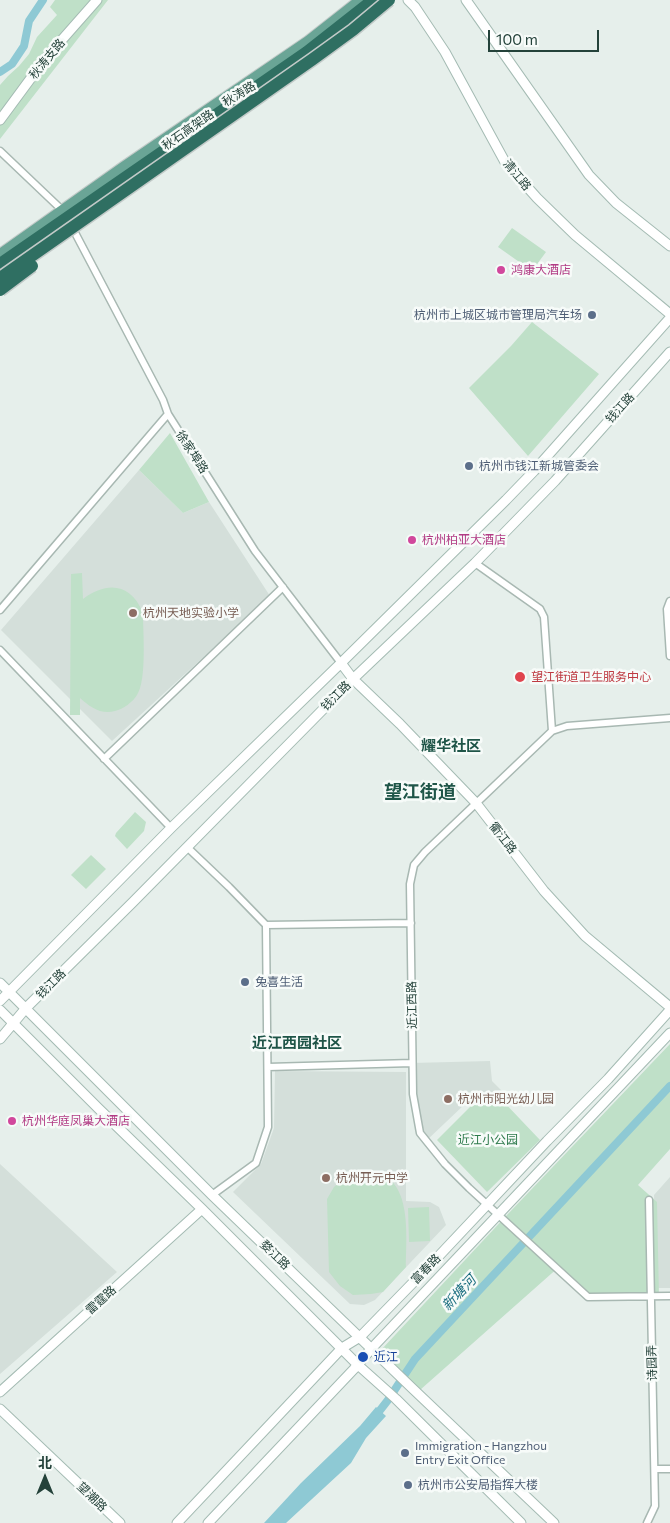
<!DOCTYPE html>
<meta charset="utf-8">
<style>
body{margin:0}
#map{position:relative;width:670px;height:1523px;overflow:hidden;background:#e6efeb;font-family:Commissioner,"Noto Sans SC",sans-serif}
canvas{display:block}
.north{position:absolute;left:20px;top:1453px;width:50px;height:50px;-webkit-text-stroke:4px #f7fbf9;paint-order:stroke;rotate:0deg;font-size:14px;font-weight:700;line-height:20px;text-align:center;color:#24423a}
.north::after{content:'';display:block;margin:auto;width:18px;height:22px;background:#24423a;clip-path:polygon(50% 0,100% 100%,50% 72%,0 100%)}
.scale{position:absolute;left:488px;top:30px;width:111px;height:22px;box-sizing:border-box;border:2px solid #24423a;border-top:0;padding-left:6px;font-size:15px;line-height:18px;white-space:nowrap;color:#24423a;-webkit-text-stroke:4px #f7fbf9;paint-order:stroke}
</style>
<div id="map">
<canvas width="670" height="1523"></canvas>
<div class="north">北</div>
<div class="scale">100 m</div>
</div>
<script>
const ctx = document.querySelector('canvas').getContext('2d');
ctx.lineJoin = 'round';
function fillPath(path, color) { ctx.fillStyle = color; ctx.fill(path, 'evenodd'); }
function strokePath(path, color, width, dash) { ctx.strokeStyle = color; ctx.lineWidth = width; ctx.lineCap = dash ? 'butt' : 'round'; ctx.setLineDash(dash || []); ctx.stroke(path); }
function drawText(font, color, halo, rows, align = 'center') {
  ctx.font = font + ' Commissioner,"Noto Sans SC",sans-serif'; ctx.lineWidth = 5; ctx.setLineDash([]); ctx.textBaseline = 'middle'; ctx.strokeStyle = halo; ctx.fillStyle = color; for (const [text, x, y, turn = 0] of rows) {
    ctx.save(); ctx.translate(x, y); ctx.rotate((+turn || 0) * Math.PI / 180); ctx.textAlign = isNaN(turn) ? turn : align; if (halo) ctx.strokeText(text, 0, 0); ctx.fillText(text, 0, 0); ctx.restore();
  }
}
const built = new Path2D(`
 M139,470L183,513L209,502L270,596L112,741L1,630Z
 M490,1061L492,1081L504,1093L465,1104L426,1141L420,1133L412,1063Z
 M275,1071L406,1072V1201L430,1202L439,1207L446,1225L375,1300L364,1305L350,1304L233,1192L261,1164L274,1128Z
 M0,1164L117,1272L0,1374Z
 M670,1177V1288H656L654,1195Z`);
const green = new Path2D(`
 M55,0H108L0,139V85L8,76L19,66L29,54L37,37L57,15L50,7Z
 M512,228L546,252L532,271L498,247Z
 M532,322L599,374L528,456L469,388L511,346Z
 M170,433L209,502L183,513L139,470Z
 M82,573L83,599C107,581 131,583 143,613C143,633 147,680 137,695C133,702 123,709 115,711C101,715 90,707 80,698V715H70L71,574Z
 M135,812L146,822L144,831L127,849L115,836L116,833Z
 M91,855L106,869L86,889L71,875Z
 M670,1044V1149L638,1185L657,1202L659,1298L596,1299L560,1266L420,1390L381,1350L507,1215Z
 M501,1099L540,1140L487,1192L437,1140L471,1106Z
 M354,1173C361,1173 368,1172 374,1173C413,1178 406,1238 406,1267L383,1292L371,1294L353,1295L340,1286L329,1272L327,1199L334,1187L344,1178Z
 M429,1207L430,1241L409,1242L408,1208Z`);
const water = new Path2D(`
 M376,1407L386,1416L366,1438L351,1463L286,1523H264L301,1483L360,1426Z`);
const canal = new Path2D(`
 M0,72L12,64L24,46L29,21L43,0
 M374,1418L388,1400L415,1359L670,1086`);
const street = new Path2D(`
 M0,151L62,210
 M72,227L163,400L168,414L255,551L341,663
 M475,563L540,609L544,617L552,731
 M670,601L667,609L670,656
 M0,610L168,414
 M0,650L171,828
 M670,718L567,726L552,731L425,852L414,865L410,884L413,1094L420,1133L445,1164L469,1188L588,1297L670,1296
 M104,759L283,587
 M188,848L229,887L266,925
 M266,925L411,923
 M268,1067L412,1063
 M212,1195L256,1163L268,1127L266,925
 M655,1469H670
 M647,1523L655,1506L649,1200`);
const secondary = new Path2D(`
 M408,0L415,7L445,52L505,162L537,198L575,235L670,314
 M466,0L589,175L616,203L670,246
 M0,120L45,59L97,0
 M341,663L353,679L400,724L476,803L544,891L585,936L670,1007
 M0,983L212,1195L412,1388L554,1523
 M0,1001L171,828L341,663L506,500L534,471L670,318
 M0,1010L98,1108L202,1209L358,1365L396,1399L521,1523
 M0,1039L26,1008L133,902L353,679L475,563L555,481L670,352
 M0,1392L202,1209
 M0,1409L120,1523
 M177,1523L342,1348L360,1337L436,1259L547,1141L608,1079L670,1010
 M208,1523L354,1369L372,1348L670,1033`);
const primary = new Path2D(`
 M0,254L123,167L308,41L360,0`);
const highway = new Path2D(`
 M0,264L307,52L373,0`);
const highwayBridge = new Path2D(`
 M0,278L313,59L353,30L389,0
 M0,290L32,266`);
const markers = [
 [501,270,5,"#d1479c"],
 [592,315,5,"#5c6f8a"],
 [469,466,5,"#5c6f8a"],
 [412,540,5,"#d1479c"],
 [133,613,5,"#8d6e63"],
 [520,677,6,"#e0444e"],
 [245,982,5,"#5c6f8a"],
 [448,1099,5,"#8d6e63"],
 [12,1121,5,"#d1479c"],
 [326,1178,5,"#8d6e63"],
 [363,1357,6,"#1a4fb4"],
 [405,1453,5,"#5c6f8a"],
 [408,1485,5,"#5c6f8a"]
];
const streetNames = [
 ["秋涛支路",47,59,-50],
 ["秋涛路",239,94,-31],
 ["秋石高架路",188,130,-35],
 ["清江路",517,175,50],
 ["钱江路",620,408,-48],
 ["徐家埠路",192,452,57],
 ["钱江路",336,696,-45],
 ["衢江路",503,838,52],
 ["钱江路",51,984,-45],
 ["近江西路",412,1005,-91],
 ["婺江路",275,1255,44],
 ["富春路",426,1269,-46],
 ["雷霆路",101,1300,-42],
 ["诗园弄",652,1363,-92],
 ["望潮路",92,1497,44]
];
const hotelNames = [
 ["鸿康大酒店",511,270],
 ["杭州柏亚大酒店",422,540],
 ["杭州华庭凤巢大酒店",22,1121]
];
const serviceNames = [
 ["杭州市上城区城市管理局汽车场",582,315,"right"],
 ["杭州市钱江新城管委会",479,466],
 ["兔喜生活",255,982],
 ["Immigration - Hangzhou",415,1446],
 ["Entry Exit Office",415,1460],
 ["杭州市公安局指挥大楼",418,1485]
];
const educationNames = [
 ["杭州天地实验小学",143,613],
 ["杭州市阳光幼儿园",458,1099],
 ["杭州开元中学",336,1178]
];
const healthNames = [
 ["望江街道卫生服务中心",531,677]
];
const parkNames = [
 ["近江小公园",488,1140]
];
const transitNames = [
 ["近江",374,1357]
];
const waterNames = [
 ["新塘河",459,1293,-47]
];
const quarterNames = [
 ["耀华社区",451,746],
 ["近江西园社区",297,1043]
];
const districtNames = [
 ["望江街道",420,792]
];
fillPath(built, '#d4dfda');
fillPath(green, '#bfe0c8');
fillPath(water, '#8ec9d4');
strokePath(canal, '#8ec9d4', 8);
strokePath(street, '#a8b8b2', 9);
strokePath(secondary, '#a4bbb3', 11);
strokePath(primary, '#c2cac8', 12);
strokePath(highway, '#c2cac8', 15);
strokePath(street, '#fff', 6);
strokePath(secondary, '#fff', 9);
strokePath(primary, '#6aa596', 10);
strokePath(highway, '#2f6f62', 12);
strokePath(highwayBridge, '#c2cac8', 15, []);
strokePath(highwayBridge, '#2f6f62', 12);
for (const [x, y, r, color] of markers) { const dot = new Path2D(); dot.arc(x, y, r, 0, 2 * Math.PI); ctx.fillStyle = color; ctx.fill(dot); strokePath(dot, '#f7fbf9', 2); }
drawText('12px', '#24423a', '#f7fbf9', streetNames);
drawText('12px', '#b23c85', '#f7fbf9', hotelNames, 'left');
drawText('12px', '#4e5e75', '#f7fbf9', serviceNames, 'left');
drawText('12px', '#785e54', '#f7fbf9', educationNames, 'left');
drawText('12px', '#be3a42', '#f7fbf9', healthNames, 'left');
drawText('12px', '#2d7a4b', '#f7fbf9', parkNames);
drawText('12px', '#164399', '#f7fbf9', transitNames, 'left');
drawText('italic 14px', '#1c6f80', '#f7fbf9', waterNames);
drawText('bold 15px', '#1f5548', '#f7fbf9', quarterNames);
drawText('bold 18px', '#1f5548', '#f7fbf9', districtNames);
</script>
